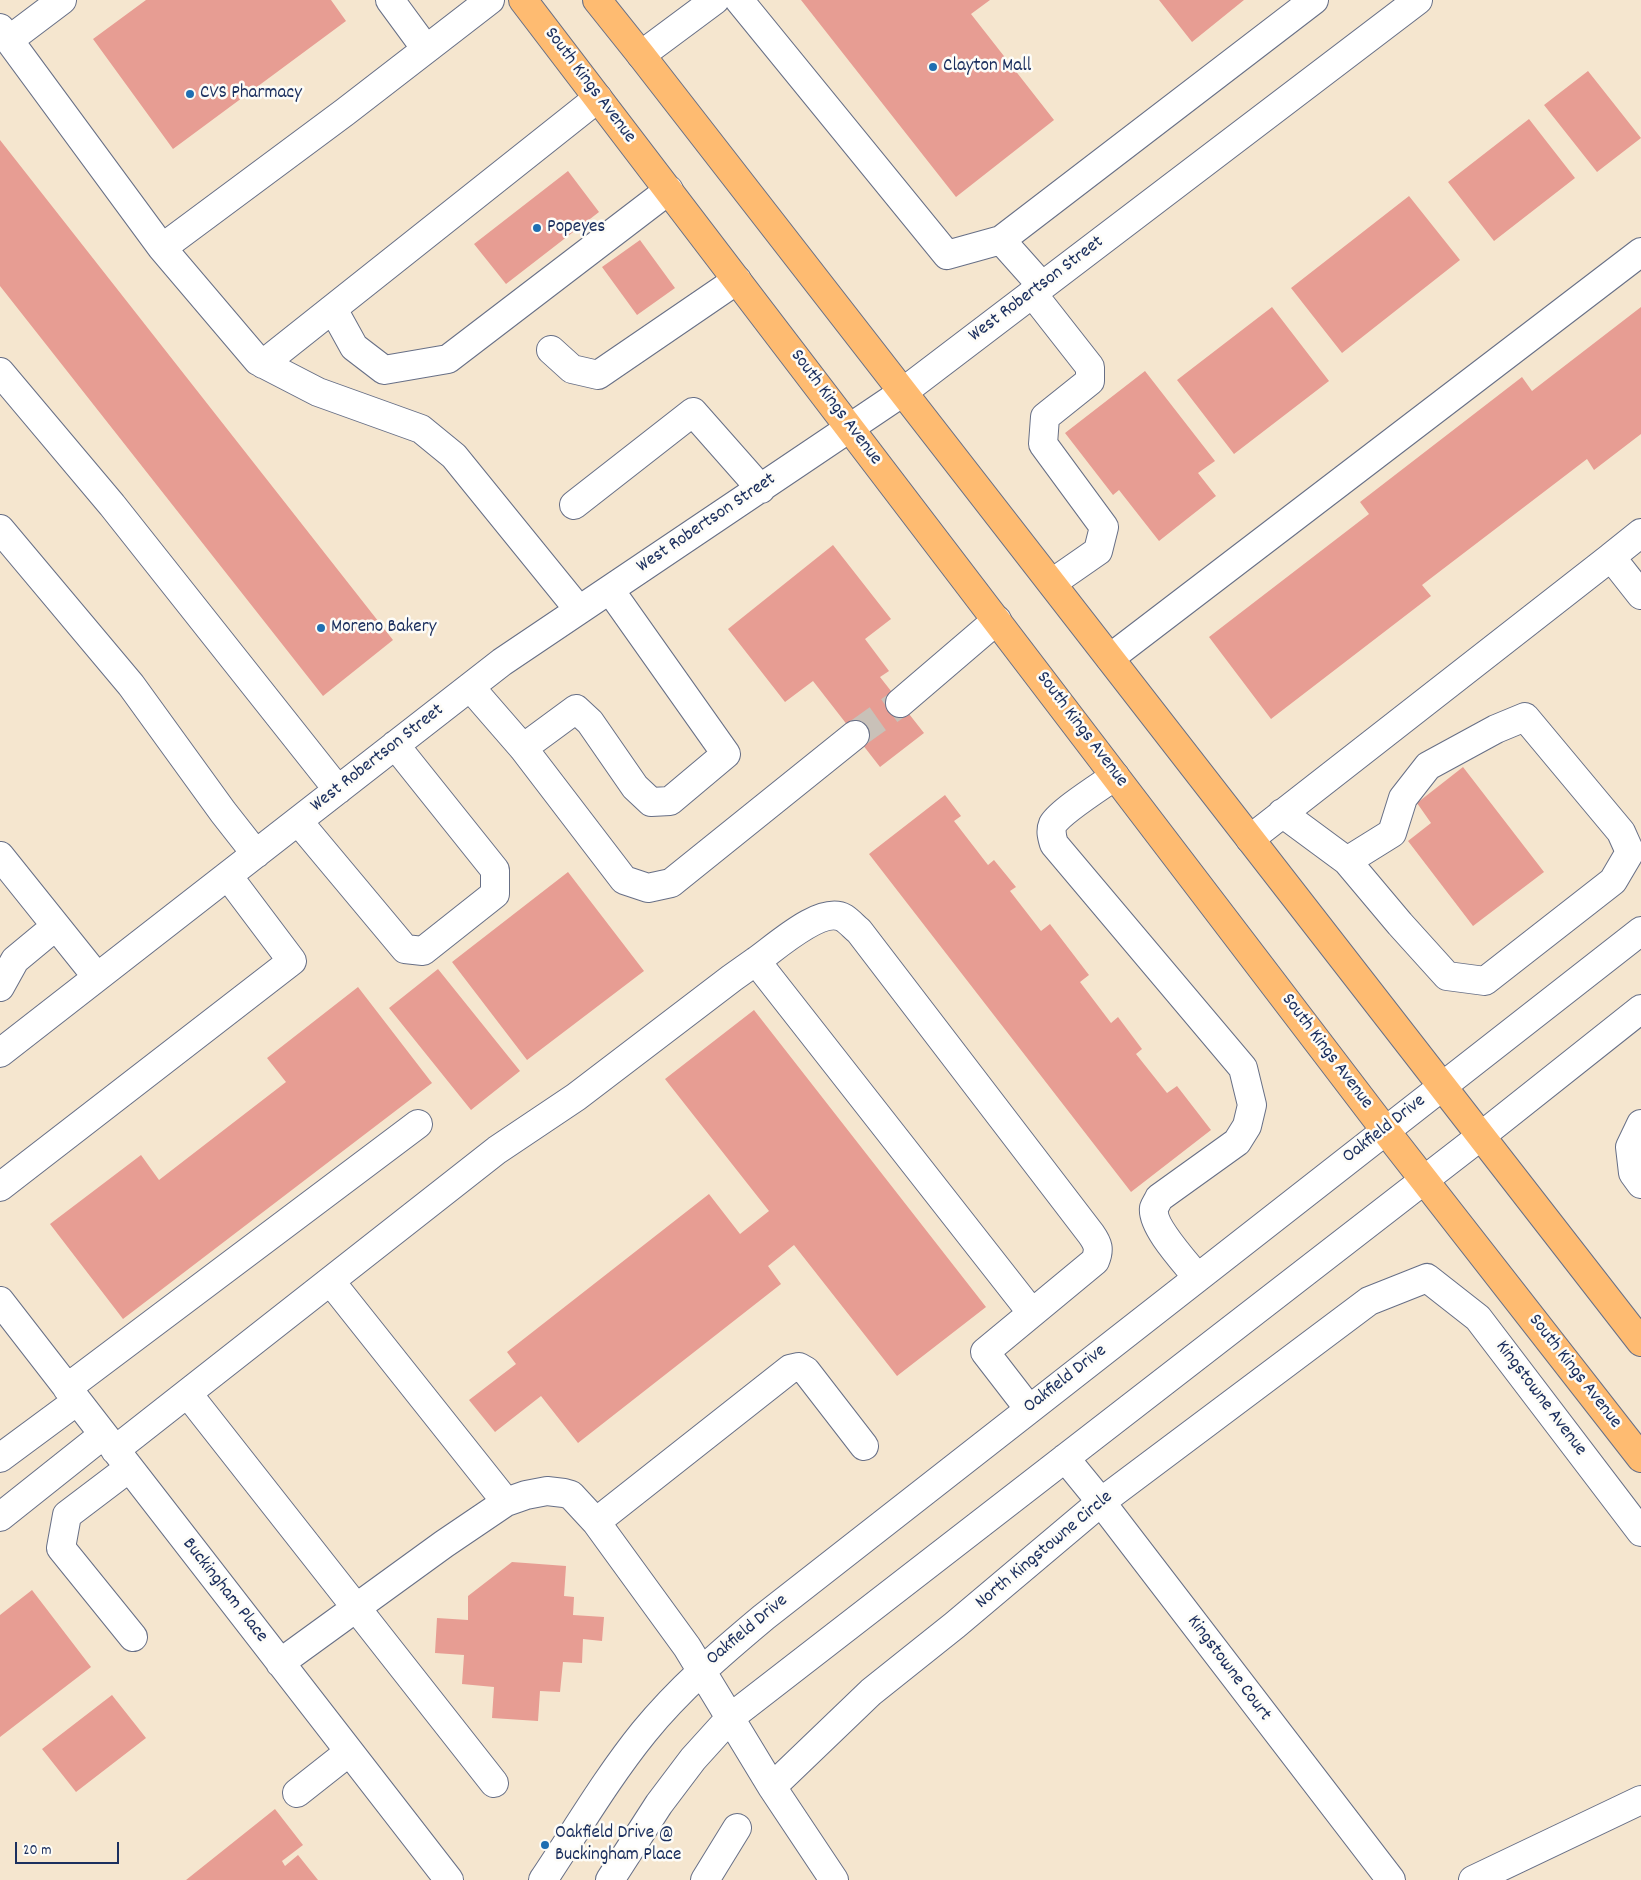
<!DOCTYPE html>
<style>
body{margin:0}
#map{position:relative;width:1641px;height:1880px;overflow:hidden;background:#f5e6cf;font-family:Dekko,sans-serif}
canvas{display:block}
.scale{position:absolute;left:15px;top:1842px;width:104px;height:22px;box-sizing:border-box;border:2px solid #1b2f5e;border-top:0;padding-left:6px;font-size:15px;line-height:18px;white-space:nowrap;color:#1b2f5e;-webkit-text-stroke:4px #fdfcf7;paint-order:stroke}
</style>
<div id="map">
<canvas width="1641" height="1880"></canvas>
<div class="scale">20 m</div>
</div>
<script>
const ctx = document.querySelector('canvas').getContext('2d');
ctx.lineJoin = 'round';
function fillPath(path, color) { ctx.fillStyle = color; ctx.fill(path, 'evenodd'); }
function strokePath(path, color, width, dash) { ctx.strokeStyle = color; ctx.lineWidth = width; ctx.lineCap = dash ? 'butt' : 'round'; ctx.setLineDash(dash || []); ctx.stroke(path); }
function drawText(font, color, halo, rows, align = 'center') {
  ctx.font = font + ' Dekko,sans-serif'; ctx.lineWidth = 5; ctx.setLineDash([]); ctx.textBaseline = 'middle'; ctx.strokeStyle = halo; ctx.fillStyle = color; for (const [text, x, y, turn = 0] of rows) {
    ctx.save(); ctx.translate(x, y); ctx.rotate((+turn || 0) * Math.PI / 180); ctx.textAlign = isNaN(turn) ? turn : align; if (halo) ctx.strokeText(text, 0, 0); ctx.fillText(text, 0, 0); ctx.restore();
  }
}
const building = new Path2D(`
 M146,0H331L346,21L173,149L93,39Z
 M801,0H990L971,14L1054,120L956,197Z
 M1159,0H1244L1192,42Z
 M1588,71L1641,138L1597,172L1544,105Z
 M1529,119L1575,178L1494,241L1448,182Z
 M0,140L393,640L323,696L0,286Z
 M568,171L599,212L506,284L474,244Z
 M1409,196L1460,260L1342,353L1291,288Z
 M640,240L675,288L637,315L602,267Z
 M1272,307L1329,381L1234,454L1177,380Z
 M1641,307V434L1594,470L1587,459L1422,585L1431,596L1271,719L1209,637L1369,514L1360,502L1522,377L1532,391Z
 M1145,371L1215,461L1198,473L1216,496L1159,541L1119,490L1113,495L1065,433Z
 M833,545L891,619L865,639L889,671L880,677L924,733L880,767L813,681L785,702L728,629Z
 M1463,767L1544,872L1473,926L1408,841L1431,823L1417,803Z
 M945,795L961,816L954,821L988,865L994,860L1016,887L1010,891L1041,931L1050,924L1089,975L1080,982L1111,1023L1118,1017L1142,1049L1136,1054L1167,1093L1177,1086L1211,1130L1131,1192L869,854Z
 M568,872L644,971L527,1060L452,962Z
 M438,969L520,1071L471,1110L389,1008Z
 M358,987L432,1083L123,1319L50,1224L141,1155L159,1180L286,1082L267,1058Z
 M754,1010L986,1307L897,1376L794,1245L768,1266L781,1284L578,1443L541,1396L495,1432L469,1400L516,1364L507,1352L709,1194L740,1234L769,1211L665,1079Z
 M512,1562L566,1566L564,1596L574,1597L573,1615L604,1617L602,1641L583,1639L582,1663L563,1662L560,1692L540,1691L538,1721L492,1718L494,1687L462,1684L464,1655L435,1653L437,1618L468,1620V1596Z
 M32,1590L91,1667L0,1737V1615Z
 M112,1695L146,1738L76,1792L42,1749Z
 M275,1809L303,1845L282,1861L285,1866L298,1855L318,1880H186Z`);
const minorTunnel = new Path2D(`
 M855,735L900,703`);
const minor = new Path2D(`
 M390,0L426,49
 M739,0L947,255L1001,240
 M0,28L162,248L345,112L490,0
 M9,40L62,0
 M641,55L715,0
 M162,248L258,361L318,392L421,429L454,456L579,610
 M1042,286L1001,240L1314,0
 M1032,293L1090,367V381L1045,417L1043,444L1104,527L1098,551L1052,583
 M333,309L354,347L384,370L448,359L669,190
 M551,350L572,369L598,375L737,280
 M263,364L598,98
 M0,372L112,505L338,790
 M574,505L693,412L761,489
 M0,529L131,685L223,812L256,854
 M1611,557L1641,533
 M1110,658L1641,252
 M470,687L523,748L624,880L648,888L671,883L855,735
 M900,703L997,620
 M523,748L576,709L590,722L635,787L651,802L670,801L726,754L610,590
 M1115,776C1101,786 1061,811 1053,824C1050,831 1052,837 1054,844L1243,1068L1252,1105L1247,1126L1237,1142L1159,1198C1158,1201 1155,1205 1154,1208C1151,1226 1186,1263 1197,1277
 M1282,813L1347,861L1400,924L1447,976L1485,981L1613,881L1630,852L1621,832L1525,717L1496,729L1428,766L1403,798L1392,833L1347,861
 M298,821L405,949L423,951L495,894V870L395,745
 M1250,839L1611,557L1641,595
 M0,856L97,977
 M0,987L15,960L56,926
 M0,1053L502,662L903,392L1418,0
 M1641,1124L1630,1147L1633,1173L1641,1184
 M0,1187L292,961L228,876
 M331,1282L506,1502
 M0,1301L449,1880
 M67,1388L418,1124
 M188,1394L494,1783
 M1029,1409L985,1352L1095,1261C1100,1249 1098,1244 1091,1234L859,931C854,927 850,922 844,918C821,905 775,948 756,961L1032,1313
 M115,1450L497,1150L576,1097L732,978L756,961
 M0,1458L77,1401
 M1065,1458L1101,1502L1391,1880
 M129,1468L67,1515L61,1548L133,1637
 M0,1517L103,1435
 M596,1522L687,1647L772,1787L834,1880
 M280,1663L444,1544L506,1502L526,1495L547,1491L564,1493L571,1495L596,1522L790,1369L799,1367L806,1371L864,1446
 M772,1787L871,1692L955,1625L1101,1502L1369,1301L1427,1278L1478,1318L1641,1532
 M297,1793L349,1752
 M543,1880C576,1831 606,1779 644,1732C679,1689 721,1653 764,1617L1641,931
 M610,1880L659,1804L693,1759L731,1717L1481,1136L1641,1009
 M705,1880L737,1828
 M1473,1880L1641,1800`);
const major = new Path2D(`
 M523,0L1385,1130L1641,1458
 M597,0L641,55L1641,1342`);
const markers = [
 [933,67,5,"#1f6fb2"],
 [190,94,5,"#1f6fb2"],
 [537,228,5,"#1f6fb2"],
 [321,628,5,"#1f6fb2"],
 [545,1845,5,"#1f6fb2"]
];
const poiNames = [
 ["Clayton Mall",943,67],
 ["CVS Pharmacy",200,94],
 ["Popeyes",547,228],
 ["Moreno Bakery",331,628],
 ["Oakfield Drive @",555,1834],
 ["Buckingham Place",555,1856]
];
const streetNames = [
 ["South Kings Avenue",589,86,53],
 ["West Robertson Street",1037,290,-37],
 ["South Kings Avenue",835,408,53],
 ["West Robertson Street",707,524,-34],
 ["South Kings Avenue",1081,730,53],
 ["West Robertson Street",378,759,-38],
 ["South Kings Avenue",1326,1052,53],
 ["Oakfield Drive",1385,1130,-38],
 ["South Kings Avenue",1574,1372,52],
 ["Oakfield Drive",1066,1380,-38],
 ["Kingstowne Avenue",1540,1399,53],
 ["North Kingstowne Circle",1045,1551,-40],
 ["Buckingham Place",224,1591,52],
 ["Oakfield Drive",748,1631,-40],
 ["Kingstowne Court",1228,1669,53]
];
fillPath(building, '#e79d93');
strokePath(minorTunnel, '#c9c1b8', 28, [28, 14]);
strokePath(minor, '#676f86', 30);
strokePath(major, '#676f86', 30);
strokePath(minor, '#fff', 28);
strokePath(major, '#febb71', 28);
for (const [x, y, r, color] of markers) { const dot = new Path2D(); dot.arc(x, y, r, 0, 2 * Math.PI); ctx.fillStyle = color; ctx.fill(dot); strokePath(dot, '#fdfcf7', 2); }
drawText('19px', '#1b2f5e', '#fdfcf7', poiNames, 'left');
drawText('19px', '#1b2f5e', '#fdfcf7', streetNames);
</script>
